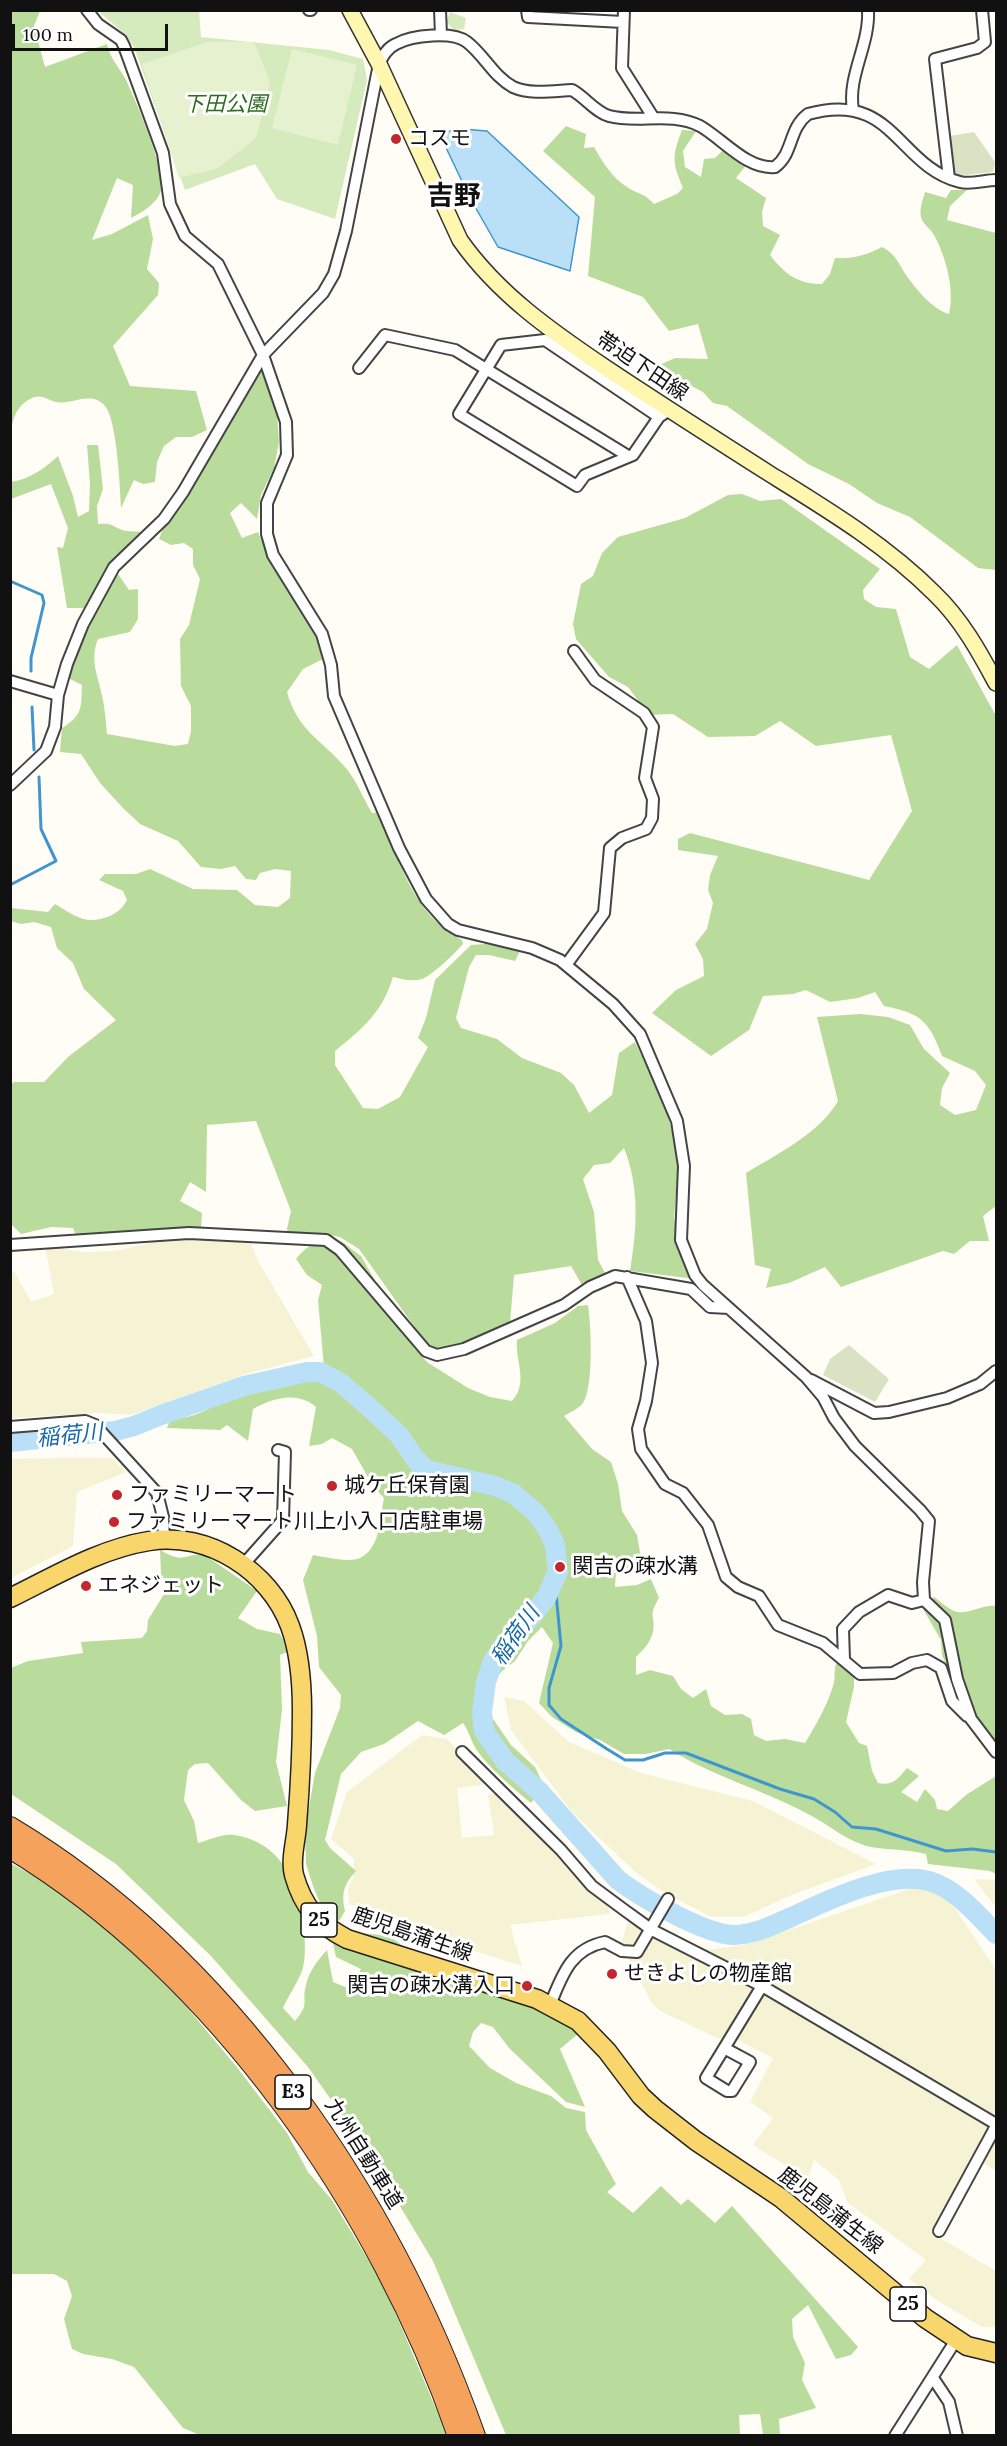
<!DOCTYPE html>
<meta charset="utf-8">
<style>
body{margin:0}
#map{position:relative;width:1007px;height:2446px;overflow:hidden;background:#fffdf5;font-family:Lora,serif}
canvas{display:block}
.frame{position:absolute;inset:0;border:12px solid #111;pointer-events:none}
.scale{position:absolute;left:12px;top:24px;width:156px;height:27px;box-sizing:border-box;border:3px solid #111;border-top:0;padding-left:8px;font-size:18px;line-height:21px;white-space:nowrap;color:#111;-webkit-text-stroke:4px #fff;paint-order:stroke}
</style>
<div id="map">
<canvas width="1007" height="2446"></canvas>
<div class="frame"></div>
<div class="scale">100 m</div>
</div>
<script>
const ctx = document.querySelector('canvas').getContext('2d');
ctx.lineJoin = 'round';
function fillPath(path, color) { ctx.fillStyle = color; ctx.fill(path, 'evenodd'); }
function strokePath(path, color, width, dash) { ctx.strokeStyle = color; ctx.lineWidth = width; ctx.lineCap = dash ? 'butt' : 'round'; ctx.setLineDash(dash || []); ctx.stroke(path); }
function drawText(font, color, halo, rows, align = 'center') {
  ctx.font = font + ' Lora,"Noto Sans JP",serif'; ctx.lineWidth = 6; ctx.setLineDash([]); ctx.textBaseline = 'middle'; ctx.strokeStyle = halo; ctx.fillStyle = color; for (const [text, x, y, turn = 0] of rows) {
    ctx.save(); ctx.translate(x, y); ctx.rotate((+turn || 0) * Math.PI / 180); ctx.textAlign = isNaN(turn) ? turn : align; if (halo) ctx.strokeText(text, 0, 0); ctx.fillText(text, 0, 0); ctx.restore();
  }
}
const farmland = new Path2D(`
 M185,1238L251,1243L258,1261L314,1356L246,1374L131,1415L98,1413L11,1418V1274L14,1271L31,1302L54,1294L45,1246L82,1252L115,1251L158,1241Z
 M56,1458H111L126,1472L77,1492L73,1546L11,1578V1459Z
 M504,1697L524,1701L569,1742L641,1773L753,1801L876,1864L794,1894L744,1917H711L665,1893L633,1870L572,1812L511,1730Z
 M422,1735L447,1739L488,1784L457,1788L462,1838L494,1835L488,1795L498,1793L607,1904L610,1914L510,1925L522,1966L471,1950L349,1904L348,1888L354,1876V1859L331,1839L347,1792Z
 M974,1879L996,1880V1908Z
 M915,1887L938,1892L954,1907L996,1970V2171L973,2157L936,2225L935,2235L996,2271V2327H982L938,2301L909,2279L926,2260L847,2202L839,2180L814,2160L803,2193L784,2179L791,2169L753,2145L773,2118L750,2102L773,2058L728,2035L724,2041L660,2011L651,2002L621,1944L629,1918L686,1949H716L748,1944Z`);
const green = new Path2D(`
 M98,11H199L201,37L329,50L363,59L367,80L335,219L277,199L255,164L185,190L134,47L126,35Z
 M450,12L466,18L464,29L454,30L446,22Z`);
const forest = new Path2D(`
 M11,10L40,11L34,26L45,67L107,44C110,59 119,67 126,80C135,99 167,173 161,191C157,203 143,212 131,218L133,185L117,178L92,240L112,234L148,215L153,239L147,269L159,283L158,295L113,346L130,386L196,391L207,430L192,437H176L164,446L157,462L155,482L143,484L134,480L121,508C120,487 117,420 105,406C91,390 73,405 56,402C46,400 42,393 30,399C17,406 14,416 11,429Z
 M566,126L586,134L584,148L594,147C602,161 612,178 627,187C639,195 643,192 654,204L677,194L683,188C672,162 672,156 682,130L696,131L683,151L685,167L701,177L704,159L715,158L723,150L747,164L736,178L766,198L762,212L763,226L780,235L770,255C785,274 797,284 822,284L830,274L835,258C853,259 867,255 882,247C896,254 898,263 906,275C916,289 932,309 949,314C955,290 946,257 934,235C931,229 925,226 922,220C918,211 923,200 925,192L946,198L951,190H967L950,206L947,220L996,233V570L978,568L910,517L877,503L849,484L808,464L727,406L713,403L703,392L655,367L675,358L708,359L698,324L669,331L643,297L588,276L595,197L543,151Z
 M261,368L268,371L276,399L279,442L274,468L261,495L257,519L241,503L230,513L242,538L258,532L272,565L299,603L318,636L323,659L303,669L287,692C298,733 326,742 349,772C358,784 364,800 372,813L381,812C398,860 413,915 462,940L463,944C454,954 434,974 422,979C412,982 402,979 393,977C382,1013 363,1028 335,1051V1065L363,1108L378,1109L400,1097L428,1047L418,1038L426,1018L435,980L471,945L486,944L520,951L515,961L489,955H476L469,967L456,1018L461,1028L497,1039L522,1058L561,1073L574,1085L589,1113L612,1095L619,1053L635,1042L645,1063L659,1084L676,1146L678,1173L674,1217L678,1242L696,1279L630,1271C637,1229 640,1188 624,1148L610,1163L594,1165L583,1179L594,1212L598,1260L605,1273L582,1285L571,1266L514,1275L510,1323C492,1331 450,1355 431,1346C427,1345 424,1339 421,1336L359,1249L340,1237L320,1233L311,1234L295,1245H288L287,1229L291,1211L256,1121L207,1125L206,1192L190,1182L180,1201L202,1213L201,1228L81,1245L73,1228L51,1227L21,1234L11,1224L10,1085L14,1082H44L68,1057L116,1020L84,989L73,963L57,948L51,927L34,922L21,924L11,921V908L48,912L55,904C75,916 86,926 110,916C119,911 122,909 127,900L123,891L99,880L105,874H136L150,869L193,889L237,890L255,905L278,907L290,898L291,871L275,869L260,873L256,880L246,879L235,866L221,869L201,867L178,841L140,824L123,808L100,783L81,754L60,752L62,728C83,715 81,708 82,685L66,677L79,640L118,574L129,590L138,589V619L130,632L98,639C89,661 99,678 103,700C105,711 106,723 107,734L175,746L188,744L191,731V706L181,686L180,639L189,625L200,579L193,565V549L184,543L171,545L159,539L164,526L210,459Z
 M87,445H98L103,489L97,506L98,524C113,523 110,525 122,530C131,533 138,529 147,535L87,608H67L57,547L63,548L68,528L51,484L11,499L10,482C29,480 45,468 58,456L73,496L78,517L89,511L90,484Z
 M742,494L760,501L781,499L880,569L863,590L864,599L876,607L896,609L910,657L929,669L957,645L996,716V1206L983,1216L989,1241H970L954,1254L943,1251L841,1287L825,1267L789,1283L766,1288L771,1269L755,1265L746,1173C777,1154 819,1134 838,1101L817,1017L860,1014L888,1017L910,1025L924,1049L950,1073L942,1088L940,1105L955,1115L976,1110L986,1085L975,1071L942,1056C929,1020 920,1013 884,1006L875,992L858,998L830,1002L806,990L793,994L763,996L749,1030L711,1056L652,1013L676,990L704,976L703,959L695,944L707,929L713,903L708,890L710,875L718,856L678,850V839L690,833L869,880L912,811L891,735L816,746L780,721L755,736L708,737L673,714L649,715L628,687L609,677L576,639L573,624L581,584L593,576L602,553L618,537L685,518L728,495Z
 M325,1237L341,1241L361,1256L414,1348L427,1362L468,1388L490,1397L512,1401C529,1382 515,1362 517,1340L555,1323L578,1306L588,1305C591,1326 594,1385 583,1403C580,1408 570,1412 564,1416L592,1449L611,1462L618,1484L622,1511L637,1535L641,1558L632,1567L616,1572L615,1587L637,1585L651,1579L659,1598C647,1618 656,1614 653,1632C650,1643 644,1649 636,1657V1675L650,1670L673,1676L681,1689L693,1698L706,1689L711,1706L725,1715L742,1714L751,1719L754,1735L766,1741L785,1739L805,1743C816,1725 827,1706 833,1686C836,1678 833,1670 837,1662L854,1672V1687L846,1722L859,1743L867,1746L872,1771L878,1783C893,1786 898,1779 907,1768L919,1776L901,1792L917,1802L925,1789L935,1800L937,1809L948,1811L966,1795L996,1776V1874L990,1871L928,1864L926,1854C907,1849 889,1850 871,1847C847,1842 827,1823 806,1813C761,1789 712,1776 669,1749L646,1754H624L600,1740L576,1732L552,1717L539,1703L553,1643L542,1627L528,1641L515,1661L501,1672L491,1687L489,1713L511,1745L535,1767L544,1786L531,1803C515,1790 487,1766 476,1749C471,1740 469,1732 463,1723L444,1735L418,1721L384,1744L361,1752L341,1774L325,1840L330,1848L356,1871C344,1884 341,1893 345,1911L339,1921L322,1908L313,1886L306,1864L305,1830L315,1773L340,1708L341,1695L319,1667L317,1636L303,1580L313,1555C326,1557 348,1563 360,1558C381,1548 380,1517 384,1498L373,1486L352,1449L332,1438L322,1444L309,1446L316,1407C297,1391 273,1398 253,1409L248,1441L227,1425L220,1430L167,1428L170,1420C185,1418 201,1415 214,1405C222,1398 228,1387 237,1382C251,1373 307,1364 324,1368L318,1300L322,1285L307,1275L296,1259C304,1248 313,1244 325,1237Z
 M160,1550C186,1565 182,1553 205,1555L257,1591L238,1618L257,1629L280,1634L289,1651L280,1655L282,1709L276,1762L287,1806L255,1811L241,1800L208,1763L195,1764L188,1770L184,1800L194,1821L198,1843C209,1840 223,1833 234,1835C283,1842 300,1887 304,1930C305,1942 306,1959 302,1971C297,1984 288,1996 283,2008L295,2021C311,2002 301,2004 306,1985C309,1971 318,1960 327,1950L333,1982L350,1989L361,1969L336,1957L332,1939L342,1931L390,1936L409,1951L432,1976L530,2004L556,2016L579,2033L560,2049L585,2107L566,2102L509,2048L493,2027L481,2023L473,2032L469,2046L490,2068L516,2083L551,2096L566,2108L585,2112L586,2130L616,2184L607,2192L633,2213L661,2186L681,2205L688,2199L715,2223L732,2206L858,2347L851,2355L836,2359L808,2305L792,2319L793,2337L805,2363L802,2380L816,2408L779,2419L780,2435H763L760,2414L739,2415L740,2435H506L433,2261L365,2148L308,2067L211,1956L116,1864L11,1794V1668L28,1661L83,1653L81,1642L142,1638L147,1631L148,1620L169,1586L161,1574Z
 M934,1597C940,1601 947,1608 954,1611C967,1616 982,1604 996,1606V1747L957,1689L942,1655L941,1640L923,1609Z
 M10,1863L36,1877L102,1920L150,1963L236,2066L287,2133L308,2172L332,2200L384,2286L447,2435H200L183,2428L134,2367L112,2359L83,2354L72,2349L64,2319L72,2296L67,2281L54,2274H11Z`);
const cemetery = new Path2D(`
 M974,132L995,162L993,172L958,176L954,173L949,136Z
 M849,1345L889,1379L875,1402L823,1375L830,1359Z`);
const pitch = new Path2D(`
 M207,42H254L270,82L256,138L218,168L179,178L142,64Z
 M292,49L357,65L338,145L272,128Z`);
const water = new Path2D(`
 M462,129L487,131L579,217L570,271L498,247L470,198L439,133Z`);
const stream = new Path2D(`
 M10,362V375
 M10,581L42,595L44,603L31,658V671
 M32,707L34,750
 M10,885L56,861L41,829L39,777
 M555,1583L561,1646L549,1688V1705L561,1719L607,1749L625,1760H643L665,1753H686L780,1789L814,1799L835,1812L852,1827L876,1829L946,1851L972,1849L996,1852`);
const river = new Path2D(`
 M10,1442L115,1431L134,1426L161,1415L244,1386L307,1372H320L341,1383L370,1408L399,1435L416,1460L427,1470L495,1486L514,1494L536,1513L548,1530L555,1545L558,1571L547,1596L532,1616L504,1645L493,1661L486,1682L482,1712L484,1731L505,1761L539,1791L618,1880C642,1898 704,1934 733,1935C755,1935 778,1923 798,1914C833,1898 889,1871 929,1881C955,1888 978,1915 996,1934`);
const minor = new Path2D(`
 M87,10L98,24L121,40L124,46L163,153L170,204L185,236L218,264L263,355L286,422L287,455L267,503V534L273,555L322,634L331,665L334,696L399,848L426,899L448,924L458,930L532,948L560,960L613,1004L640,1034L677,1121L684,1166L681,1240L695,1275L703,1285L806,1377L823,1397L834,1418L855,1446L920,1510L929,1521L923,1582L924,1600L945,1620L957,1679L971,1719L996,1752
 M309,10H311
 M440,10L441,35
 M527,10L528,17L623,22
 M624,10L622,68L653,117
 M853,110C847,76 870,45 868,10
 M949,178L935,59L977,48L985,42L982,10
 M359,368L385,335L455,350L628,456
 M659,417L545,340L501,345L459,414L577,486L585,475L633,455L659,417L669,410
 M10,681L58,695
 M10,785L46,751L55,727L58,695L67,664L83,624L114,567L164,519L183,492L263,355L323,293L334,274L346,231L379,64C383,56 387,48 396,44C412,35 453,31 467,42C484,55 494,77 513,87C531,95 553,91 572,90C585,97 595,112 609,116C638,124 670,111 700,126C723,139 747,170 775,167C794,153 788,129 808,114C894,90 897,166 960,182C971,185 985,180 996,180
 M566,965L604,913L610,848L622,838L646,829L652,818L653,799L645,778L653,727L644,713L595,680L574,651
 M10,1245L189,1233L326,1240L340,1250L426,1351L437,1355L464,1349L564,1305L590,1287L615,1276L691,1289L710,1307L729,1308
 M627,1277L646,1321L652,1363L646,1401L638,1429L641,1449L665,1484L683,1493L708,1525L726,1577L738,1587L759,1596L778,1625L823,1643L860,1674L893,1673L912,1663L927,1660L941,1668L952,1701L967,1716
 M811,1380L874,1413L889,1412L947,1398L980,1384L996,1371
 M10,1427L85,1421L95,1425L157,1493L163,1517L164,1540
 M243,1565L283,1520L285,1452L278,1450
 M844,1660L843,1629L859,1612L888,1595L912,1603L924,1600
 M462,1752L561,1850L592,1886L623,1909L652,1930L762,1986L996,2124
 M550,2005C562,1976 570,1949 605,1942L622,1951L637,1952L668,1899
 M724,2048L750,2062L732,2091H727L706,2078L762,1986
 M939,2231L996,2126
 M933,2378L949,2402L957,2436
 M895,2436L956,2340`);
const secondary = new Path2D(`
 M350,10L379,64L460,240C498,294 551,331 606,368C660,404 715,439 770,474C828,510 886,545 935,594C961,619 979,651 996,683`);
const primary = new Path2D(`
 M10,1598C55,1576 99,1549 149,1541C208,1531 270,1571 290,1626C300,1653 302,1683 302,1711C302,1749 300,1787 297,1825C296,1842 290,1859 294,1875C303,1907 318,1924 347,1939L537,1999L578,2021L607,2051L641,2096L655,2109L696,2141L781,2198L925,2318L967,2346L996,2353`);
const motorway = new Path2D(`
 M10,1827C230,1959 391,2198 475,2436
 M10,1848C217,1973 380,2209 458,2436`);
const markers = [
 [396,139,6,"#c4262e"],
 [332,1486,6,"#c4262e"],
 [117,1495,6,"#c4262e"],
 [114,1522,6,"#c4262e"],
 [560,1567,6,"#c4262e"],
 [86,1586,6,"#c4262e"],
 [612,1974,6,"#c4262e"],
 [527,1986,6,"#c4262e"]
];
const shields = [
 [319,1920,36],
 [293,2092,36],
 [908,2304,36]
];
const shieldNames = [
 ["25",319,1920],
 ["E3",293,2092],
 ["25",908,2304]
];
const parkNames = [
 ["下田公園",225,105]
];
const poiNames = [
 ["コスモ",408,139],
 ["城ケ丘保育園",344,1486],
 ["ファミリーマート",129,1495],
 ["ファミリーマート川上小入口店駐車場",126,1522],
 ["関吉の疎水溝",572,1567],
 ["エネジェット",98,1586],
 ["せきよしの物産館",624,1974],
 ["関吉の疎水溝入口",515,1986,"right"]
];
const streetNames = [
 ["帯迫下田線",642,367,34],
 ["鹿児島蒲生線",412,1935,19],
 ["九州自動車道",363,2154,58],
 ["鹿児島蒲生線",830,2211,38]
];
const waterNames = [
 ["稲荷川",70,1436,-6],
 ["稲荷川",516,1636,-55]
];
const districtNames = [
 ["吉野",454,197]
];
fillPath(farmland, '#f6f3d4');
fillPath(green, '#d5ebbd');
fillPath(forest, '#b9dc9c');
fillPath(cemetery, '#d9e3c4');
fillPath(pitch, '#e6f2cf');
fillPath(water, '#b9e0f7');
strokePath(water, '#3f96cf', 1.5);
strokePath(stream, '#3f96cf', 3);
strokePath(river, '#b9e0f7', 20);
strokePath(minor, '#444', 14);
strokePath(secondary, '#333', 18);
strokePath(primary, '#222', 21);
strokePath(motorway, '#222', 22);
strokePath(minor, '#fff', 10);
strokePath(secondary, '#fff6b0', 15);
strokePath(primary, '#f9d66b', 18);
strokePath(motorway, '#f5a25d', 20);
for (const [x, y, r, color] of markers) { const dot = new Path2D(); dot.arc(x, y, r, 0, 2 * Math.PI); ctx.fillStyle = color; ctx.fill(dot); strokePath(dot, '#fff', 2); }
for (const [x, y, w] of shields) { const box = new Path2D(); box.roundRect(x - w / 2, y - 17, w, 34, 4.5); ctx.fillStyle = '#fff'; ctx.fill(box); strokePath(box, '#111', 1.5); }
drawText('bold 20px', '#111', null, shieldNames);
drawText('italic 21px', '#2f6b1f', '#fff', parkNames);
drawText('21px', '#111', '#fff', poiNames, 'left');
drawText('21px', '#111', '#fff', streetNames);
drawText('italic 22px', '#1768a6', '#fff', waterNames);
drawText('bold 27px', '#111', '#fff', districtNames);
</script>
